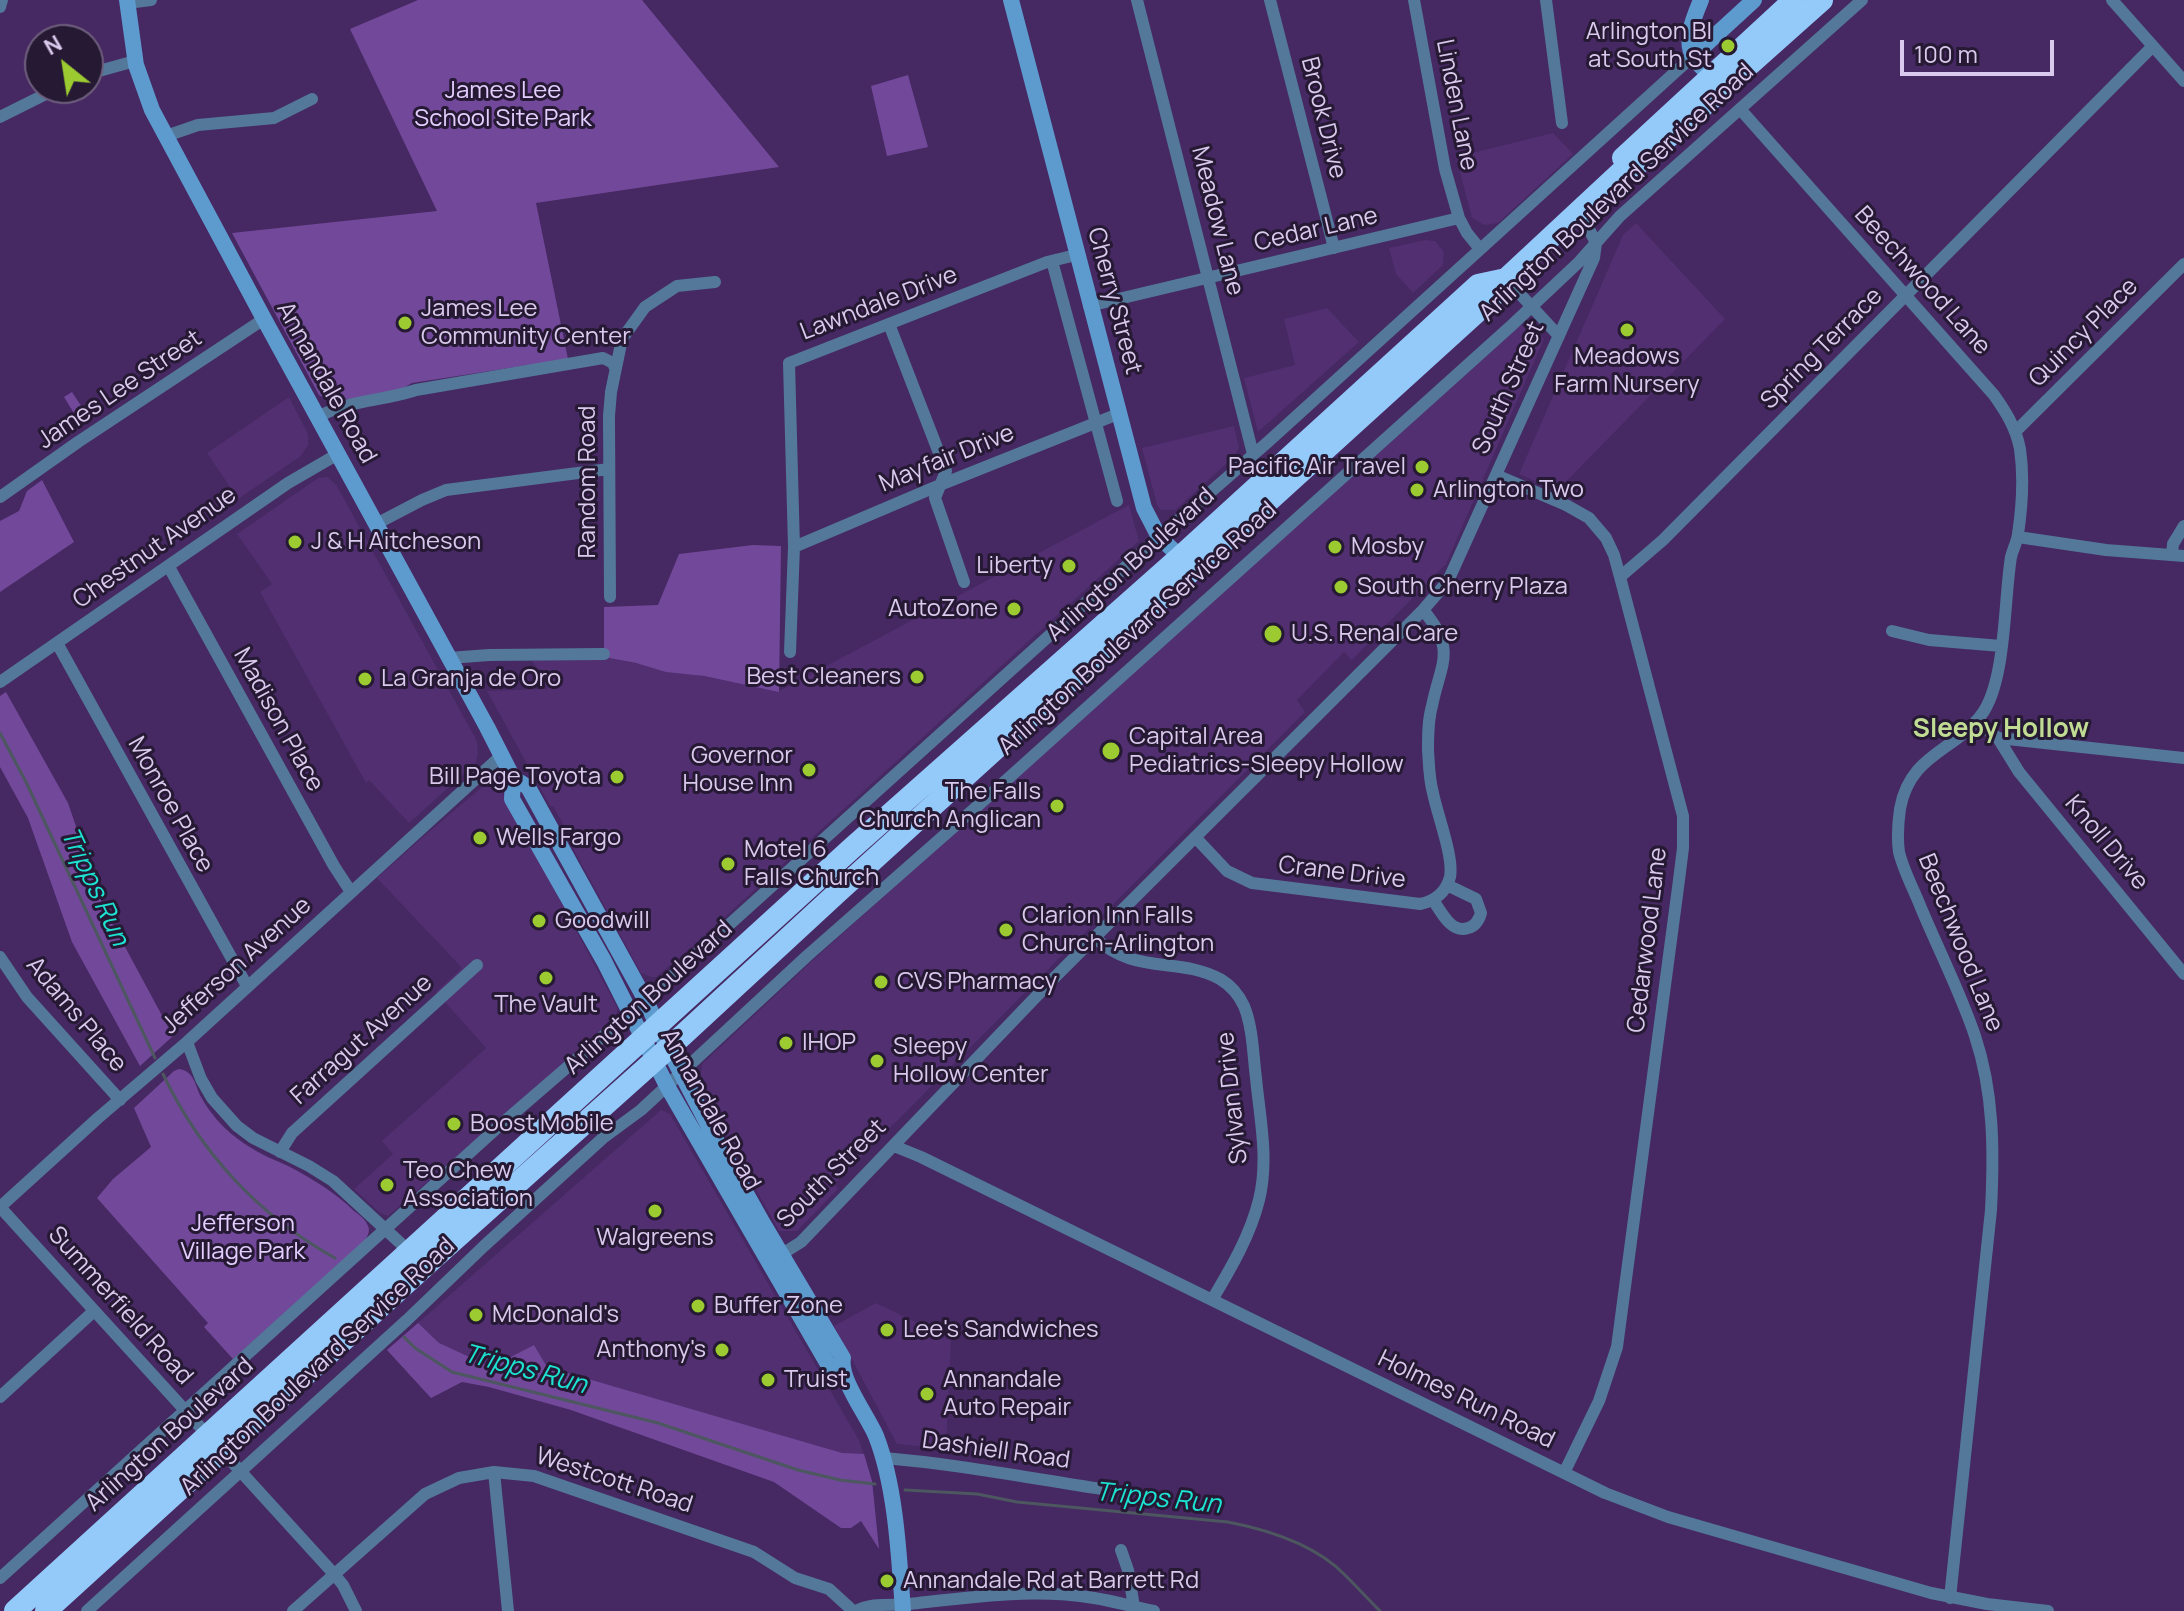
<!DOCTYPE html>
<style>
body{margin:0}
#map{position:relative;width:2184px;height:1611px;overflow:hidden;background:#462862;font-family:Manrope,sans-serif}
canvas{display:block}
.north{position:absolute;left:24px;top:24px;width:80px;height:80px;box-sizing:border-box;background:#261933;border:2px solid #6e5f7d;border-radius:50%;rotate:330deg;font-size:22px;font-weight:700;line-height:32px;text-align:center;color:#d9c9ec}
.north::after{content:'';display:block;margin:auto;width:28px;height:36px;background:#9cca31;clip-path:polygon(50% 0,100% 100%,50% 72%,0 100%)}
.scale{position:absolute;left:1900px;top:40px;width:154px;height:36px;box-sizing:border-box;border:4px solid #d9c9ec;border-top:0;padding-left:10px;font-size:24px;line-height:28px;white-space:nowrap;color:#d9c9ec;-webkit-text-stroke:6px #261933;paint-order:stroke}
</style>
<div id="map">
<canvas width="2184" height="1611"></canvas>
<div class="north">N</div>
<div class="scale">100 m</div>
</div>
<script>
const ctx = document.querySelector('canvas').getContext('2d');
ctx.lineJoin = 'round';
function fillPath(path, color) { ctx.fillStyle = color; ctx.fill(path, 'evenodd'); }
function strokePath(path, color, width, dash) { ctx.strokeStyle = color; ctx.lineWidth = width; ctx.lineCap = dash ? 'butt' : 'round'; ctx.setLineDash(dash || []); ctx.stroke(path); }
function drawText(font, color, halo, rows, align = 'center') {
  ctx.font = font + ' Manrope,sans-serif'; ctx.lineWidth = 6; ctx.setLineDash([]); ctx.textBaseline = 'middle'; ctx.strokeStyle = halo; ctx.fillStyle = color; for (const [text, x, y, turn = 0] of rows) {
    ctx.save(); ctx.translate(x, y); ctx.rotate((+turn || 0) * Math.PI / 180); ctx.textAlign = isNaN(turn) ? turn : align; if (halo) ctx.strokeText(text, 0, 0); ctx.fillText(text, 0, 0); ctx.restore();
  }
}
const built = new Path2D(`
 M1553,133L1573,154L1498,223L1484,225L1472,218L1456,157Z
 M1636,223L1725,319L1557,491L1519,474L1623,235Z
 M1425,240L1435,241L1444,252L1443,265L1413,293L1396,274L1389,248Z
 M1327,308L1359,342L1258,432L1244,378L1295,365L1284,319Z
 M1519,325L1534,327L1544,339L1446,564L1352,660L1344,652L1297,700L1305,712L834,1184L838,1189L797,1231H779L699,1087L702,1064L812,961Z
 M289,397L308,434V445L301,456L238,499L207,453Z
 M1234,426L1239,447L1235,456L1175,510H1161L1157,505L1142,448Z
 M328,477L337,486L477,741L478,753L476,763L409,823L369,780L366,783L260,592L272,584L237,534L318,478Z
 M1129,505L1139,541L693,946L656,977H651L641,973L571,845L574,844L553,806H550L487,691L547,689L531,658L604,657L779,691Z
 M494,777L618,1009L614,1019L388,1216L380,1213L354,1189L393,1154L382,1141L486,1048L436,992L462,968L377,878L424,836Z
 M661,1110L670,1114L860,1442L872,1481L879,1549L848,1500L833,1522L774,1482L571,1410L534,1345L431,1398L387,1350Z
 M876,1303L951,1339L946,1449L897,1444L834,1326Z`);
const green = new Path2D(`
 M418,0H642L779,167L536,203L568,359L412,383L398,391L330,402L319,395L232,233L437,211L350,29Z
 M908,75L928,147L887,156L871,86Z
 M72,392L89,418L80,423L64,397Z
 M42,480L74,542L0,592V521L19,511L27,491Z
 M753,545L781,546L779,692L704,676L666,672L636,663L604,657V607L658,605L679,554Z
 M6,692L68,803L103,906L173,1036L140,1066L72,942L28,818L0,767V696Z
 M179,1069C194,1071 195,1085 201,1097C213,1119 231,1136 253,1149C265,1157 279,1161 292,1168C314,1180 336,1193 354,1211C358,1214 365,1219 367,1224C371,1230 368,1235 365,1241L233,1359L204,1327L208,1323L97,1198L113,1179L151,1147L134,1108L174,1071Z
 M418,1323L439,1343L491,1367L534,1345L547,1367L842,1453L864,1454L872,1481L879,1549L861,1521L851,1528H841L774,1482L571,1410L489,1387L462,1382L431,1398L387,1350Z`);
const stream = new Path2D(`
 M0,733L26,782L155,1058
 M163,1074C200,1152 259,1216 335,1258
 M404,1337L415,1348L452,1372L658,1423L798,1470L840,1480L875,1484
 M905,1490L977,1494L1017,1502L1228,1522C1269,1530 1315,1544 1345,1575C1357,1587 1368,1599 1380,1611`);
const street = new Path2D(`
 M1137,0L1253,454
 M1270,0L1334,248
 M1414,0L1445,169L1459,218L1467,233L1480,249
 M1546,0L1562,123
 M2112,0L2184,81
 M127,3L151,0
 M0,7L2,0
 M88,74L135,61
 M1740,109L1994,395C2006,412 2016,428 2020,449C2024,476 2022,507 2018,534C2017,542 2013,549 2011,557C2004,600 2006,676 1984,711C1957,752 1910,752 1900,809C1898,823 1897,838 1899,852C1903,869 1912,886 1919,903C1937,947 1960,991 1975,1036C1994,1093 1994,1151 1991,1210L1950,1598
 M0,117L58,88
 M166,136L198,125L274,118L312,99
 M1052,261L1117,501
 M1506,279L1559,336
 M1089,306L1459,218
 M889,324L946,471L935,498L964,582
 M318,417C347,400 384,401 416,390L603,358L613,363L615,368
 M2015,432L2184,264
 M1496,475L1566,505L1589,518L1606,538L1614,555L1620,577L1683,816V848L1679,880L1617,1347L1599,1401L1564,1473
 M0,497L78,442L264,319
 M376,524L422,500L446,490L609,469
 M2018,537L2106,550L2184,556
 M794,547L940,485L1118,414
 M2172,555L2173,544L2184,526
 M169,567L334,866L351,892
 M1620,577L1663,540L2153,46
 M610,597L609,416L611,392L622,339L645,307L677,286L715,282
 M1892,631L1929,640L2001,646
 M57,643L247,986
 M790,652L794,547L789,363L1047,262L1076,255
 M449,658L489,655L604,654
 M0,682L288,483L338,454
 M1976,721L1998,738L2184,758
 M1998,738L2019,772L2184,974
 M1195,837L1227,871L1252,883L1420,904C1435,901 1446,892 1450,877C1454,857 1437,814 1433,793C1429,779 1429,764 1428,750C1428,735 1428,720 1432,706C1441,662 1457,650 1423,610
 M1433,900C1441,911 1451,934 1468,928C1476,926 1479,920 1481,913L1476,899L1447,885
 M1094,937C1135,976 1177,956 1220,979C1230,985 1239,995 1244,1006C1253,1028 1253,1055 1256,1078C1260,1120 1269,1159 1259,1200C1250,1236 1231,1268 1212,1300
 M0,957L27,997L120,1100
 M187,1042L201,1079L212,1098L237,1126L253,1138L309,1166L333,1181L410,1252
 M894,1146L921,1157L1605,1493L1668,1517L1931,1593L1987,1604L2048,1611
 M280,1152L292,1133L477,965
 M0,1207L98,1118L187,1042L502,755
 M0,1207L334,1574L343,1585L356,1611
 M774,1259L801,1242L1052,980L1423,610L1448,581L1594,258L1596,243L1580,211
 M0,1397L94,1311
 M884,1458C957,1464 1029,1478 1102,1489
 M494,1472L508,1611
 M1121,1550L1128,1570L1134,1607
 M0,1578L498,1127L659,988L1143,551L1269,441L1693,56
 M87,1611L407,1320L484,1246L603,1138L641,1110L807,956L982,802L1512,325L1579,262L1620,216L1862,0
 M293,1611L425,1494L459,1478L494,1472L534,1476L754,1552L795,1578L829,1589L853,1611
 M856,1611C873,1602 892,1606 910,1604C971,1597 1033,1588 1094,1598C1114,1601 1134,1607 1154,1611`);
const secondary = new Path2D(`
 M127,0L136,65L152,110L264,319L487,727L513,778L512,799L604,961L667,1086L829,1366L841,1368
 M1011,0L1144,508L1159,537L1186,562
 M1701,0C1694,17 1683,41 1694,58C1700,67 1710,75 1717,83
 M1693,56L1754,0
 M513,778L528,787L539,807L645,999L668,1048L716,1140L761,1220L843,1358C839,1379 867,1415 876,1436C896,1487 899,1556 903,1611`);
const highway = new Path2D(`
 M1623,158L1794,0
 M15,1611L852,848L1180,557L1478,285L1506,279
 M46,1611L426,1265L683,1035L838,892L1491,299L1506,279L1622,171L1638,164L1822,0`);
const markers = [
 [1728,46,8,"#9cca31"],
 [405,323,8,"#9cca31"],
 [1627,330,8,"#9cca31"],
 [1422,467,8,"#9cca31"],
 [1417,490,8,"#9cca31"],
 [295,542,8,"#9cca31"],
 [1335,547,8,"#9cca31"],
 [1069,566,8,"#9cca31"],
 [1341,587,8,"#9cca31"],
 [1014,609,8,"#9cca31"],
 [1273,634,10,"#9cca31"],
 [917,677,8,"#9cca31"],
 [365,679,8,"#9cca31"],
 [1111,751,10,"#9cca31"],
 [809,770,8,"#9cca31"],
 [617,777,8,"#9cca31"],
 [1057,806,8,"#9cca31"],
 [480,838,8,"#9cca31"],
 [728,864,8,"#9cca31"],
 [539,921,8,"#9cca31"],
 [1006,930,8,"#9cca31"],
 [546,978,8,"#9cca31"],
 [881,982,8,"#9cca31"],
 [786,1043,8,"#9cca31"],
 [877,1061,8,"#9cca31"],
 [454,1124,8,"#9cca31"],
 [387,1185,8,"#9cca31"],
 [655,1211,8,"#9cca31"],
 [698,1306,8,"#9cca31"],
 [476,1315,8,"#9cca31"],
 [887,1330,8,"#9cca31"],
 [722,1350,8,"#9cca31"],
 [768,1380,8,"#9cca31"],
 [927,1394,8,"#9cca31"],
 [887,1581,8,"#9cca31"]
];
const poiNames = [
 ["Arlington Bl",1712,32,"right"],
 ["at South St",1712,60,"right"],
 ["James Lee",421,309],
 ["Community Center",421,337],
 ["Meadows",1627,357,"center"],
 ["Farm Nursery",1627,385,"center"],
 ["Pacific Air Travel",1406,467,"right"],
 ["Arlington Two",1433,490],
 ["J & H Aitcheson",311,542],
 ["Mosby",1351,547],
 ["Liberty",1053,566,"right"],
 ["South Cherry Plaza",1357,587],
 ["AutoZone",998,609,"right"],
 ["U.S. Renal Care",1291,634],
 ["Best Cleaners",901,677,"right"],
 ["La Granja de Oro",381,679],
 ["Capital Area",1129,737],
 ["Pediatrics-Sleepy Hollow",1129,765],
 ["Governor",793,756,"right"],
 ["House Inn",793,784,"right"],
 ["Bill Page Toyota",601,777,"right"],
 ["The Falls",1041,792,"right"],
 ["Church Anglican",1041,820,"right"],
 ["Wells Fargo",496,838],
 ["Motel 6",744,850],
 ["Falls Church",744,878],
 ["Clarion Inn Falls",1022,916],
 ["Church-Arlington",1022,944],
 ["Goodwill",555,921],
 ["CVS Pharmacy",897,982],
 ["The Vault",546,1005,"center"],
 ["IHOP",802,1043],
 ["Sleepy",893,1047],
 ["Hollow Center",893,1075],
 ["Boost Mobile",470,1124],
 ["Teo Chew",403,1171],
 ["Association",403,1199],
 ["Walgreens",655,1238,"center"],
 ["Buffer Zone",714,1306],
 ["McDonald's",492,1315],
 ["Lee's Sandwiches",903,1330],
 ["Anthony's",706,1350,"right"],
 ["Truist",784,1380],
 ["Annandale",943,1380],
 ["Auto Repair",943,1408],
 ["Annandale Rd at Barrett Rd",903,1581]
];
const parkNames = [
 ["James Lee",503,91],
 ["School Site Park",503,119],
 ["Jefferson",243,1224],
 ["Village Park",243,1252]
];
const streetNames = [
 ["Linden Lane",1456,105,79],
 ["Brook Drive",1323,118,76],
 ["Arlington Boulevard Service Road",1617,193,-43],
 ["Meadow Lane",1217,221,76],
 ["Cedar Lane",1316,230,-13],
 ["Beechwood Lane",1922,281,48],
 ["Cherry Street",1114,301,75],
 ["Lawndale Drive",879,304,-21],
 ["Quincy Place",2084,333,-45],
 ["Spring Terrace",1822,349,-45],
 ["Annandale Road",326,383,61],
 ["South Street",1509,388,-66],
 ["James Lee Street",120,390,-34],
 ["Mayfair Drive",947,459,-22],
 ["Random Road",588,482,-90],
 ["Chestnut Avenue",155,548,-35],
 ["Arlington Boulevard",1131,565,-42],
 ["Arlington Boulevard Service Road",1138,629,-42],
 ["Madison Place",278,720,61],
 ["Monroe Place",170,805,61],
 ["Knoll Drive",2106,843,50],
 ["Crane Drive",1342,873,7],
 ["Cedarwood Lane",1648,940,-83],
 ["Beechwood Lane",1960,943,68],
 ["Jefferson Avenue",237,966,-42],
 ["Arlington Boulevard",649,998,-42],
 ["Adams Place",76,1015,50],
 ["Farragut Avenue",362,1040,-42],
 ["Sylvan Drive",1233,1098,-96],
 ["Annandale Road",710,1110,61],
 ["South Street",832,1174,-45],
 ["Summerfield Road",120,1306,48],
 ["Arlington Boulevard Service Road",318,1367,-43],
 ["Holmes Run Road",1466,1400,26],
 ["Arlington Boulevard",170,1435,-42],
 ["Dashiell Road",996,1451,8],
 ["Westcott Road",614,1481,18]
];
const neighbourhoodNames = [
 ["Sleepy Hollow",2001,730]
];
const waterNames = [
 ["Tripps Run",94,887,65],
 ["Tripps Run",525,1370,15],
 ["Tripps Run",1158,1499,6]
];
fillPath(built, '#512f71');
fillPath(green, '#72499a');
strokePath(stream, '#4c575f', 3);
strokePath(street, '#537899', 12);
strokePath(secondary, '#5d9ace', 16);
strokePath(highway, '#94cafa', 22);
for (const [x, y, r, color] of markers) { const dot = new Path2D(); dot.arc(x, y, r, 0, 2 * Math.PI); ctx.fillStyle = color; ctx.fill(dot); strokePath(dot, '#261933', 3); }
drawText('24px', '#d9c9ec', '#261933', poiNames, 'left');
drawText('24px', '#e4ceff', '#261933', parkNames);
drawText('24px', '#d9c9ec', '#261933', streetNames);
drawText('bold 26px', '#c1dd94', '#261933', neighbourhoodNames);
drawText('italic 26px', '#1ce3d2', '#261933', waterNames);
</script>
